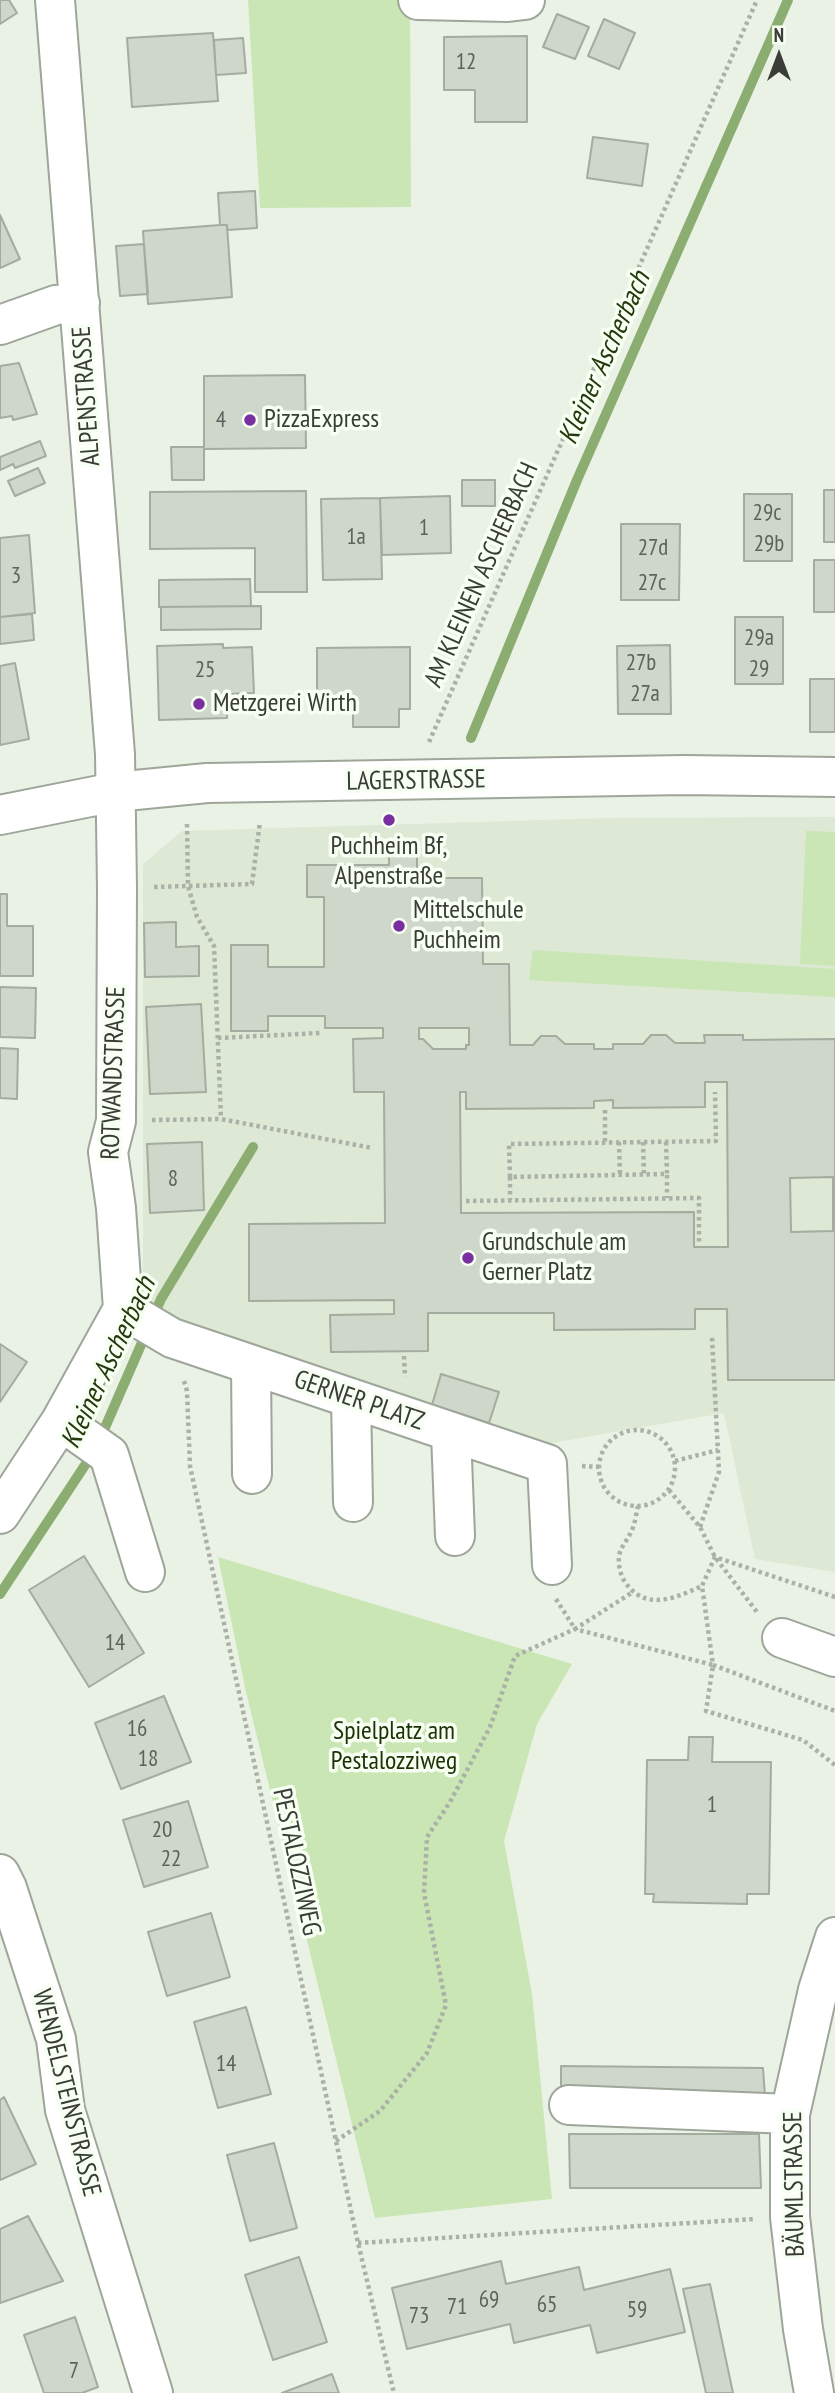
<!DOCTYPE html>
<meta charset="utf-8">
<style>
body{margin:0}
#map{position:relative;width:835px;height:2393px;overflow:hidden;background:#eaf2e5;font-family:"PT Sans Narrow",sans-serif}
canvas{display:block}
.north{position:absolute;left:744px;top:21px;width:70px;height:70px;-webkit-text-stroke:5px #f7fff2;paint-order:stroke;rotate:0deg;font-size:19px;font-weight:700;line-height:28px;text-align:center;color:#393c37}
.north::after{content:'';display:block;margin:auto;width:24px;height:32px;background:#393c37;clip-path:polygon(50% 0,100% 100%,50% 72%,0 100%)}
</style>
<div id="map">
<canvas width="835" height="2393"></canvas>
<div class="north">N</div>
</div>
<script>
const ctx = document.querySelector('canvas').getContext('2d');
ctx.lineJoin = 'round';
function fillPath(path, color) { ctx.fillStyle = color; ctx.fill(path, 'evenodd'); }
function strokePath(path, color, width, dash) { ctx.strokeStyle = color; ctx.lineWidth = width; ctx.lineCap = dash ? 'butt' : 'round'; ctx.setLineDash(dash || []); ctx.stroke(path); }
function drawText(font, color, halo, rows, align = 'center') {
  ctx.font = font + ' "PT Sans Narrow",sans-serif'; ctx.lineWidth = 7; ctx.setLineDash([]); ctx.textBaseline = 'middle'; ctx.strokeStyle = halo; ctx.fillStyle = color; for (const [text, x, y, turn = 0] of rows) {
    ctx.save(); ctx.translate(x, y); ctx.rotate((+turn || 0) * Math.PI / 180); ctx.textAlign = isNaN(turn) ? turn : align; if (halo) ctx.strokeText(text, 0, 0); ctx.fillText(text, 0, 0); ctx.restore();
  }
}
const built = new Path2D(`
 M835,817V1572L755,1559L724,1413L546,1444L179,1322L143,1299V864L182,831L609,818Z`);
const green = new Path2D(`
 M248,0H410L411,207L260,208Z
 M806,831L835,832V966L800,964Z
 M533,950L835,969V997L529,980Z
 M218,1557L572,1664L537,1724L504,1841L532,1994L552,2199L375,2218L246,1692Z`);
const stream = new Path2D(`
 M471,738L577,480L788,0
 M100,1439L161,1299L253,1147
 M0,1594L93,1453`);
const building = new Path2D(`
 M0,0H9L17,13L0,24Z
 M557,14L589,27L575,59L543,47Z
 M604,19L635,33L619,69L588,56Z
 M213,33L218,101L132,107L127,38Z
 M527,36V122H475V90H444V37Z
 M243,38L246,73L216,75L214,40Z
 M593,137L648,144L642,186L587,178Z
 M255,191L257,228L227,230V225H220L218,193Z
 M0,215L20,259L0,268Z
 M220,225H227L232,297L148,304L143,231Z
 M144,244L148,294L120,296L116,246Z
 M19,363L37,414L13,420L12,416L0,418V366Z
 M305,375L306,448L204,449V376Z
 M40,441L46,456L15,468L13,464L0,470V457Z
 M171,447H204V480H172Z
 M38,468L45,483L15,496L8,481Z
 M462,480H495V506H462Z
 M824,490H835V542H824Z
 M306,491L307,592H255V548L150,549V492Z
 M744,494H792V561H744Z
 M450,496L451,553L382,555L380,498Z
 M380,498L382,579L323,580L321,499Z
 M621,524H680L679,600H621Z
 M29,535L35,613L0,617V538Z
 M814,560H835V612H814Z
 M250,579L251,606L159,607V580Z
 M261,606V629L161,630V607Z
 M32,614L34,640L0,644V617Z
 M735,617H783V684H735Z
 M223,644V648L252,647L254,693L227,694V718L159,720L157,646Z
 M670,645L671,714H618L617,646Z
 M410,647V709H399V727H353V709H317V648Z
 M15,663L29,739L0,745V666Z
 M810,679H835V732H810Z
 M389,853H417V878H482L483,964H509L510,1045H533L541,1036H556L565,1044H594V1049H613V1044H643L651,1035H666L675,1043H705L704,1035H743V1040L835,1039V1380H728L727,1309H695V1329L554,1330V1313H428V1351L331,1352L330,1315L394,1314V1300L249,1301V1224L385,1223L384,1092H354L353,1039L383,1038V1028H325V1016H268V1031H231V945H268V967H324V897H307V865H389ZM419,1028H469V1045H466V1049H433L423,1039H419ZM705,1082H727L728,1247H694V1212L461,1213L460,1092H466V1109L594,1108V1101L613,1100V1108L705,1107ZM833,1177V1231L791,1232L790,1178Z
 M0,894H7V926H33V976H0Z
 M176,922V947L199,946V976L145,977L144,923Z
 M0,987L36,988L35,1038L0,1037Z
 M201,1004L206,1092L150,1094L146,1007Z
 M0,1048L18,1049L17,1099L0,1098Z
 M202,1142L204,1210L150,1213L147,1144Z
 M0,1344L27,1362L0,1402Z
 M441,1374L499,1392L489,1423L432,1405Z
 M84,1556L144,1653L89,1687L29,1590Z
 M164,1696L191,1762L121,1789L95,1723Z
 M689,1737H713L712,1762H771L769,1894H747V1904L653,1902L654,1894H645L647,1760H688Z
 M188,1801L208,1867L144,1887L123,1820Z
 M211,1913L230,1977L167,1996L148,1932Z
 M246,2007L271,2094L218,2108L194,2022Z
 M561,2066L763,2068L765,2096L561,2093Z
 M4,2097L36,2164L0,2180V2100Z
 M569,2134H759L761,2188H570Z
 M274,2143L297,2228L250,2241L227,2155Z
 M28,2216L63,2281L0,2303V2229Z
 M299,2257L327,2342L273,2360L245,2275Z
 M501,2261L506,2284L579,2267L584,2290L670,2269L685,2332L597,2353L590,2325L514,2343L510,2324L407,2349L392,2288Z
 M710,2284L733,2393H706L683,2289Z
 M75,2317L98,2387L82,2393H44L24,2335Z
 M332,2374L339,2393H282Z`);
const path = new Path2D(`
 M429,742L757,0
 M187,824L188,886L197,917L214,946L221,1119
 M154,887L252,884L260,822
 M218,1038L320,1033
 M605,1110V1142
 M152,1120L221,1119L372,1148
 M619,1142L620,1175
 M643,1142L644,1174
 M666,1142L667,1174L510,1177L509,1144L716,1141L715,1092
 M667,1175V1198
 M510,1177V1200
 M466,1201L699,1198V1242
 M404,1356L405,1377
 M184,1381L187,1391L190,1466L358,2243L394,2393
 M599 1468a38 38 0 1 1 76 0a38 38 0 1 1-76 0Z
 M675,1461L718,1450
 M582,1466L599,1467
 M669,1490L700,1527L715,1557L757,1612
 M638,1506C636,1514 635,1525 631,1532C627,1541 621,1546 619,1556C618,1567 621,1578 628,1586C649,1611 677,1597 702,1586
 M700,1527L719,1472L712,1337
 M835,1597L715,1557L702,1586L713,1665L835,1711
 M556,1599L575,1629L633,1592
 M336,2141L380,2111L427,2053L446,2005L424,1893L427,1837L450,1802L490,1727L515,1656L575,1629L713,1665L706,1711L803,1740L835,1765
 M358,2243L755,2219`);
const minor = new Path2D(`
 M418,0L508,2L525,0
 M0,325L56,305L80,303
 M0,815L115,792L207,783L684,775L835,777
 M123,1309L172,1338L547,1464L552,1565
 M251,1365L252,1474
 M351,1398L353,1502
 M61,1421L109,1455L145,1572
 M451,1433L455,1536
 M0,1514L61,1421L123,1309L116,1208L108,1152L116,1121L117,888L115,754L55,0
 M782,1638L835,1657
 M0,1874L7,1888L56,2039L65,2110L153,2393
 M569,2105L790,2114
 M814,2393L803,2329L790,2217V2114L818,1990L835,1937`);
const markers = [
 [250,420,7,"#7a2fa0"],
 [199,704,7,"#7a2fa0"],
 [389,820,7,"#7a2fa0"],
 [399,926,7,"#7a2fa0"],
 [468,1258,7,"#7a2fa0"]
];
const numberNames = [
 ["12",466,62],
 ["4",221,420],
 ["29c",767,513],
 ["1",424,528],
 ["1a",356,537],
 ["29b",769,544],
 ["27d",653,548],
 ["3",16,576],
 ["27c",652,583],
 ["29a",759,638],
 ["27b",641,663],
 ["29",759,669],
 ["25",205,670],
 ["27a",645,694],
 ["8",173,1179],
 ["14",115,1643],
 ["16",137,1729],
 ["18",148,1759],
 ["1",712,1805],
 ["20",162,1830],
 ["22",171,1859],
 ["14",226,2064],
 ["69",489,2300],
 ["65",547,2305],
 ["71",457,2307],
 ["59",637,2310],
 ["73",419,2316],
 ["7",74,2371]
];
const streetNames = [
 ["ALPENSTRASSE",87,396,-94],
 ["AM KLEINEN ASCHERBACH",482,575,-66],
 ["LAGERSTRASSE",416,781,-1],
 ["ROTWANDSTRASSE",114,1073,-88],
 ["GERNER PLATZ",359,1401,19],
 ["PESTALOZZIWEG",296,1862,78],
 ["WENDELSTEINSTRASSE",66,2093,76],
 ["BÄUMLSTRASSE",795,2184,-91]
];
const poiNames = [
 ["PizzaExpress",264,420],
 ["Metzgerei Wirth",213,704],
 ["Puchheim Bf,",389,847,"center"],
 ["Alpenstraße",389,877,"center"],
 ["Mittelschule",413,911],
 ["Puchheim",413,941],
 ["Grundschule am",482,1243],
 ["Gerner Platz",482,1273]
];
const parkNames = [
 ["Spielplatz am",394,1732],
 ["Pestalozziweg",394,1762]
];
const waterNames = [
 ["Kleiner Ascherbach",605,358,-66],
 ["Kleiner Ascherbach",109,1363,-65]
];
fillPath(built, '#dde8d5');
fillPath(green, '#c9e6b4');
strokePath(stream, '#8cad71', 10);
fillPath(building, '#cfd6ca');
strokePath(building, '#a4ab9f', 2);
strokePath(minor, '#9ea599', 42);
strokePath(path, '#abb1a7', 4.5, [3.5, 3.5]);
strokePath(minor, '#fff', 38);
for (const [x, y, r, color] of markers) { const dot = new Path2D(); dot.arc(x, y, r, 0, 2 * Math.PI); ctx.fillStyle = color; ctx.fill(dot); strokePath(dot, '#f7fff2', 2.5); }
drawText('23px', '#5e625c', null, numberNames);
drawText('26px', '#393c37', '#f7fff2', streetNames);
drawText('26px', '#393c37', '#f7fff2', poiNames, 'left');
drawText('26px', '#1c3104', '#f7fff2', parkNames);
drawText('italic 28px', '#24390d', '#f7fff2', waterNames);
</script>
